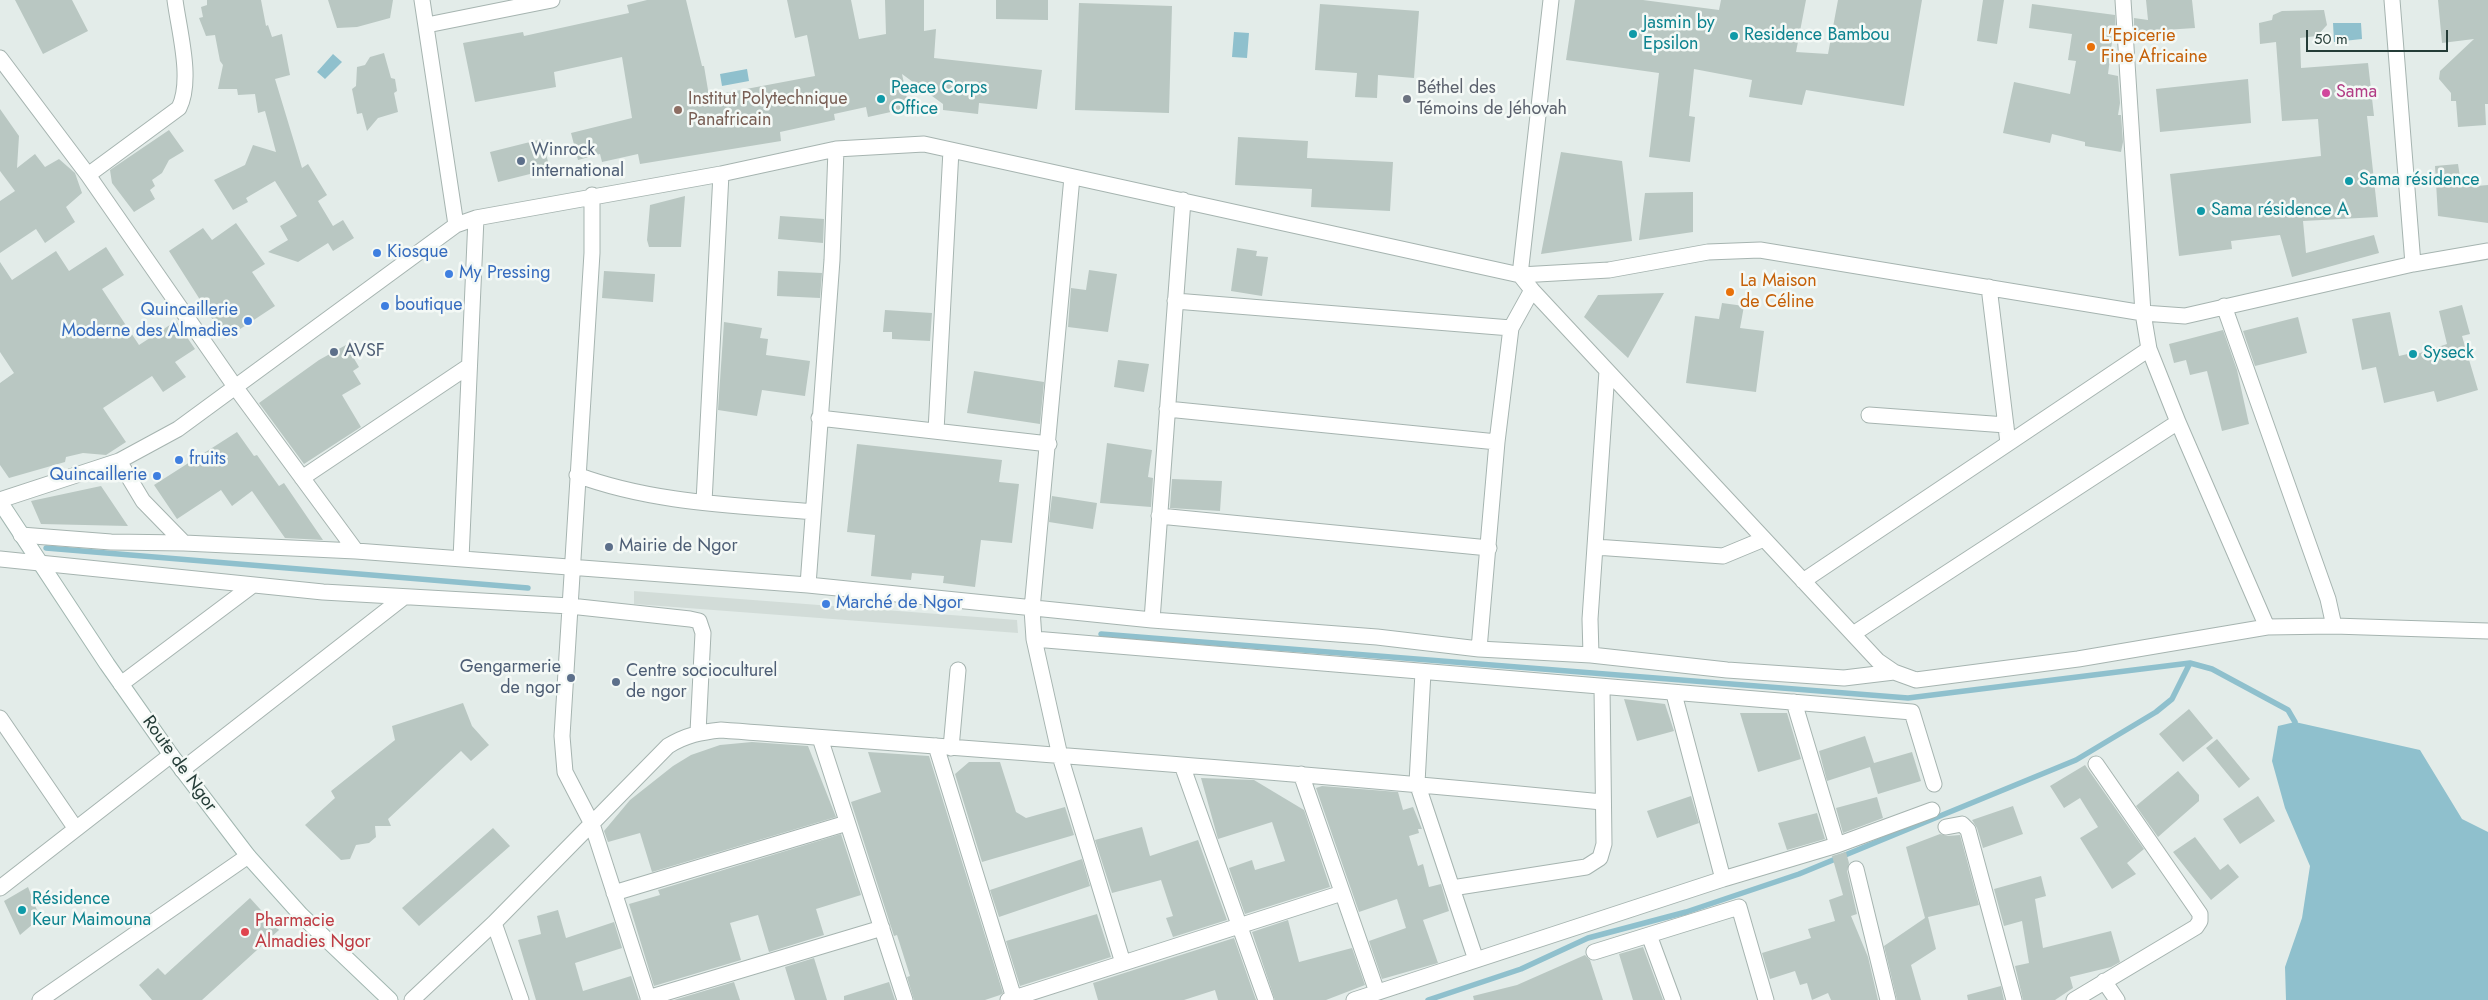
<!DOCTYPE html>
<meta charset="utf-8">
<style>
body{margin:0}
#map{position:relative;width:2488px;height:1000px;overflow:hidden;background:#e3ece9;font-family:Jost,sans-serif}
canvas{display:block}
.scale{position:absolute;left:2306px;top:30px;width:142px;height:22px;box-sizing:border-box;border:2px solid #243c37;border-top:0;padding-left:6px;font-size:15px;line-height:18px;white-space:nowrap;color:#243c37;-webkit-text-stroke:4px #f4f9f6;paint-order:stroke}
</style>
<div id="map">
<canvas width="2488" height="1000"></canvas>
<div class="scale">50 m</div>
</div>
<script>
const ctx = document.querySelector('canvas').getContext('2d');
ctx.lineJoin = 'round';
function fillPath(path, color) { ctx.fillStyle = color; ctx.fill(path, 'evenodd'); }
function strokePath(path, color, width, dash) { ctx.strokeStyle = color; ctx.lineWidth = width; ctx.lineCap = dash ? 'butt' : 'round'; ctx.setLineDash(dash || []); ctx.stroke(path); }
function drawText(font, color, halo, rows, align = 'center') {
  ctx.font = font + ' Jost,sans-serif'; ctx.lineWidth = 5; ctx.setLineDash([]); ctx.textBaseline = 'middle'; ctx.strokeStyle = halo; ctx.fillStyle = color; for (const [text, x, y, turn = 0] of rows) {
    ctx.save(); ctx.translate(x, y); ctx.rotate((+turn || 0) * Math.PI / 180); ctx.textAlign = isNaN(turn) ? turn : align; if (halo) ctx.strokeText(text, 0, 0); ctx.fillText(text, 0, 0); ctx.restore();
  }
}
const built = new Path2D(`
 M634,591L1017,620L1018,633L634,604Z`);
const water = new Path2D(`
 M2333,23H2361L2362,39L2334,42Z
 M1234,32L1249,33L1247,58L1232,57Z
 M333,54L342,62L325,79L317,72Z
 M747,69L749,81L722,86L720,74Z
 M2295,722L2420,750L2462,819L2488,832V1000H2286L2285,967L2302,918L2310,866L2285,808L2272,761L2278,726Z`);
const stream = new Path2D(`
 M46,548L528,588
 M1101,634L1908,698L2190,663L2212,669L2288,710L2295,722
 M1428,1000L1521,969L1588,938L1686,912L1799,874L2076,760L2156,712L2172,699L2190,663`);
const building = new Path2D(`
 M15,0H72L88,31L43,54Z
 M207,0H261L266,26L268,25L272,37L282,34L290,75L275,79L302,168L308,164L327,195L318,201L333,226L343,220L354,238L333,251L328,243L298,262L268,252L288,240L280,226L297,216L275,181L246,198L248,202L233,210L214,180L245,165L253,145L276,152L265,111L258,113L255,94L238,95L237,89H218L223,65L220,61L215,35L206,36L199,18L203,17L201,7L207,5Z
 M328,0H393L390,18L357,27L337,28Z
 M647,0H686L702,66H704L709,96L815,76L807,35L795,38L787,0H851L859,39L886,34L885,0H924V31L936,29L934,58L1042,70L1037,109L979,103L978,114L943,110V104L902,74L909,108L868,117L866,107L834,114L835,120L780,132L781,141L640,164L638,154L602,162L600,154L578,160L571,133L632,118L622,57L554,72L556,87L475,102L463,43L523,32L524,36L629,13L627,5Z
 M996,0H1048V20L996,19Z
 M1575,0H1643L1719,10L1721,0H1806L1796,52L1828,54L1838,0H1922L1904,106L1806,90L1802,105L1749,97L1752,80L1694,69L1689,116L1695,117L1690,162L1649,157L1659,73L1566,60Z
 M1983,0H2004L1997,44L1977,41Z
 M2146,0H2192L2195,28L2134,32V18L2148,20Z
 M2438,0H2488V104H2485L2486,125L2458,127L2456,101H2451V93L2439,79L2440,71L2474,39L2442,43Z
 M1079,3L1172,6L1169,113L1075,110Z
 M1320,4L1419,11L1414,78L1378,75L1377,98L1355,97L1357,73L1315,70Z
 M2032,4L2115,15L2116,33L2113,34L2108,74L2118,76L2120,103L2118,115H2121L2123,142L2121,152L2085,146V142L2052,134L2050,143L2003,133L2014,82L2070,94L2076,61L2068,60L2072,34L2029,28Z
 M2324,10L2327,25L2317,36L2300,38L2301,68L2368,63L2374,116H2367L2378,217L2303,221L2306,253L2374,235L2379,253L2292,277L2280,235L2231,241L2232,249L2179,256L2170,174L2321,156L2318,119L2282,121L2276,42L2260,44L2259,23L2272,20L2273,15L2282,11Z
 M384,53L391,78L395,79L397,91L394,93L398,112L378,118L367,131L362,113L357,114L352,89L356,86L357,67L365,65L370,57Z
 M2248,79L2251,123L2160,132L2156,89Z
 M0,109L19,136L17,168L35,154L45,167L59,159L75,173L82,193L66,207L75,222L45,243L36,229L0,253V201L15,191L0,171Z
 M169,130L184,151L169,160L162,173L152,180L155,186L150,190L155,199L134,212L112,183L110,170Z
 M1238,137L1308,141L1307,158L1393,162L1390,211L1311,207L1312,189L1235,185Z
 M542,139L550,169L498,182L490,152Z
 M1561,152L1622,161L1632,241L1541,254Z
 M2458,164L2460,177L2477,176V186L2488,185V223L2438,216L2435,166Z
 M1693,192V232L1639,240L1645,193Z
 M685,196L681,247H649L647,240L650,205Z
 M780,216L824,219L823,243L778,239Z
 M236,223L265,264L252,272L275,306L225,339L169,251L203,228L212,240Z
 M106,247L124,275L102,289L139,345L176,321L195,349L175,362L186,377L163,392L152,376L103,408L126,442L106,455L83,453L66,457L65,462L9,478L0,465V383L14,373L0,352V262L12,280L56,251L69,271Z
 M1237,248L1257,251L1256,256L1268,257L1262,296L1231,291Z
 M1089,270L1117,274L1108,332L1068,327L1071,288L1086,290Z
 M604,271L655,274L653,302L602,298Z
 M778,271L822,273L820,298L777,296Z
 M1664,293L1628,358L1584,317L1598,295Z
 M1722,303L1744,306L1740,328L1764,331L1756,392L1686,383L1695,316L1719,319Z
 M2462,305L2470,334L2462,336L2478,390L2437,402L2434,391L2384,403L2376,367L2362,370L2352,319L2390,312L2399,356L2416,352L2417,354L2447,344L2439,311Z
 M885,310L932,313L930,341L892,339V332H883Z
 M2298,317L2307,353L2255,366L2243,331Z
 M724,322L762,328L760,338L768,339L766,355L810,361L805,396L762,390L757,416L718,410Z
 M2223,330L2237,370L2249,424L2222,431L2207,371L2190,375L2186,360L2174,363L2169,344Z
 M346,345L359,367L353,371L361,384L342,395L361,427L304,464L259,403L319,360Z
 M1118,360L1149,364L1144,392L1114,387Z
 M974,371L1044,382L1040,424L967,413Z
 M237,432L254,456L257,455L279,486L284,483L323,540L285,538L252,491L232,506L221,490L177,519L154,485Z
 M1107,443L1152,450L1148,477L1153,478L1151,507L1100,503Z
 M857,444L1002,460L999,482L1019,484L1012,543L981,540L975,587L943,583L944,576L912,573L911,580L871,576L875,535L847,532Z
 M1172,479L1222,481L1220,511L1170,508Z
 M101,486L128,526L41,524L31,501Z
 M1052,496L1097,503L1093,529L1049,522Z
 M1624,699L1665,704L1674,731L1637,741Z
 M463,703L472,726L489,745L471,761L461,751L388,819L391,826H375L376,837L369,843L356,845L350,859L341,860L305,825L335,798L331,791L395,740L392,726Z
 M2189,709L2213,738L2183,762L2159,734Z
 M1740,713H1787L1801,759L1758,772Z
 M1865,736L1874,763L1912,752L1921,781L1878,794L1870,767L1827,781L1819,751Z
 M2217,739L2250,779L2239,788L2206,748Z
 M752,742L808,746L836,817L652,872L640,833L608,842L604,831L630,800L673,766L691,755L720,745Z
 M868,752L929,756L1003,993L1000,995L985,1000H914L907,977L910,976L897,935L894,936L851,802L881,792Z
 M969,762H1000L1016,812L1026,818L1065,807L1074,835L982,862L955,774Z
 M2085,765L2144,849L2127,863L2136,874L2112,889L2080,838L2098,827L2080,798L2064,808L2050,786Z
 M2178,771L2199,795V801L2158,837L2136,806Z
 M1201,778L1254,780L1304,810L1330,887L1245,914L1229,868L1252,860L1255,870L1285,861L1272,822L1218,839Z
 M1322,786L1398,792L1403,810L1413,807L1422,829H1418L1419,833L1409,836L1418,866L1423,864L1429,887L1441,884L1449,911L1423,920L1438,963L1382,979L1369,941L1406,928L1397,899L1359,912L1316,788Z
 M1691,796L1699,823L1657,838L1647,811Z
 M2258,796L2275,821L2240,844L2223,819Z
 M1877,797L1883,818L1843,833L1836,808Z
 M2013,806L2023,834L1983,848L1977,828L1972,820Z
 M1817,813L1825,839L1787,850L1778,823Z
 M1142,827L1150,856L1198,840L1227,920L1173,937L1166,918L1173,916L1161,880L1112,893L1095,840Z
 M493,828L510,846L419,926L402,908Z
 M841,834L861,895L816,909L824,935L769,952L758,915L730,923L741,960L654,986L629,904L660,895L658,890Z
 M1940,834L1947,836L1960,835L1979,905L1928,917L1936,949L1911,965L1921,1000H1897L1884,946L1925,918L1906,847Z
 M2195,837L2220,870L2228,864L2239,877L2211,900L2173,852Z
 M1846,852L1849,863L1847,871L1857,914L1851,916L1868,957L1878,1000H1831L1828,993L1812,1000L1807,983L1800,985L1795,971L1770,979L1762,953L1811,938L1808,929L1835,921L1829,900L1843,895L1832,856Z
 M1082,859L1090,886L999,917L990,890Z
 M2041,876L2046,896L2035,899L2043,948L2111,931L2120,962L2111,967L2070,977L2073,988L2055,1000H2023L2015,966L2029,963L2022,921L2004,926L1994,889Z
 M28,887L40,918L20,935L4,901Z
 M250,898L279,930L202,1000H152L139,985L158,968L165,975Z
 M558,910L566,938L614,922L622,948L575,963L583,991L631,976L639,1000H536L518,940L541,934L537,916Z
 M1097,914L1111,957L1020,986L1006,941Z
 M1288,920L1299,962L1352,948L1365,985L1326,1000H1275L1252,932Z
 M1234,938L1256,1000H1218L1215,990L1184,1000H1098L1093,983Z
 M1643,947L1663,1000H1633L1619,954Z
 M1585,955L1590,960L1603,1000H1474L1473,996L1517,985Z
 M814,958L827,1000H795L785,967Z
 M734,982L740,1000H674Z
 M889,982L895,1000H844V996Z
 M2001,986L2004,1000H1968L1967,995Z`);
const street = new Path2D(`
 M422,0L456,225
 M1551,0L1520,275L1532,290L1878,661L1894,672L1916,680L2078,659L2267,627L2334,626L2488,631
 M2123,0L2143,313L2149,349L2178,422L2267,627
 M2392,0L2413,264
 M427,25L552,0
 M0,58L88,175L236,388L356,551
 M88,175L179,108C193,80 179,31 175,0
 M1072,177L1032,609L1034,639L1060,756L1123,963
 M592,195V253L562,736L565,772L592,824L649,1000
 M1989,287L2008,443
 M1175,301L1511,328
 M2224,306L2328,599L2334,626
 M1607,371L1590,619L1591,655L1727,670L1844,678L1894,672
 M1167,409L1497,442
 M1869,415L2006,425
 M819,418L1049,444
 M936,431L951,150
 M119,461L143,501L184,543
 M577,475C652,503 734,505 813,512
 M302,478L469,366
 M0,500L119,461L178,429L456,225L476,218L721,174L836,149L924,144L1520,275L1609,270L1708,252L1760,250L2143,313L2185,316L2413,264L2488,251
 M704,502L721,174
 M1159,516L1489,548
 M21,535L111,542L184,543L356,551L808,585L1152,620L1377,637L1479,649L1591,655
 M1595,547L1723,556L1764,539
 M0,559L323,592L570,606L690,619L699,621L703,633L698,732
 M461,559L476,218
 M1803,581L2149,349
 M808,585L832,260L836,149
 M1152,620L1183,200
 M1853,634L2178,422
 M1034,639L1912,712L1934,784
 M1479,649L1497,442L1511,328L1532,290
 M1423,672L1417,783L1476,960
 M121,684L253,585
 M1674,694L1723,879
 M1794,702L1837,845
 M0,718L76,829
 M820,738L905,1000
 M936,746L1014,998
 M951,748L958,670
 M1182,765L1266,1000
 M182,770L404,597
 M1301,774L1377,992
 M1946,827L1962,824L1968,830L2014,1000
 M1856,869L1888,1000
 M0,888L171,755
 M1452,888L1586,867L1600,858L1604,844L1602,687
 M614,893L847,823
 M494,923L521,1000
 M1649,935L1673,1000
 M1594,952L1739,907L1766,1000
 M2104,981L2117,1000
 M648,998L882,928
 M40,1000L248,856
 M412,1000L494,923L668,746C686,735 701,732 721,730C1015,752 1309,773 1602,802
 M1008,1000L1342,893
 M1354,1000L1723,879L1837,845L1932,810
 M2074,1000L2196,927L2200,921V914L2096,764`);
const secondary = new Path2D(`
 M0,502L107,664L171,755L248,856L301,915L390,1000`);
const markers = [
 [1633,34,5,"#0f9aa8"],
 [1734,36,5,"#0f9aa8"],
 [2091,47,5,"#e8710a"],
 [2326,93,5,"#d1479c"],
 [881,99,5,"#0f9aa8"],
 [1407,99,5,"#6b7280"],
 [678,110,5,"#8d6e63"],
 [521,161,5,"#5c6f8a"],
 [2349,181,5,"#0f9aa8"],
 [2201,211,5,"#0f9aa8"],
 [377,253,5,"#3f7fe0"],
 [449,274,5,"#3f7fe0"],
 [1730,292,5,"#e8710a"],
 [385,306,5,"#3f7fe0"],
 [248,321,5,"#3f7fe0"],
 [334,352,5,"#5c6f8a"],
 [2413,354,5,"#0f9aa8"],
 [179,460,5,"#3f7fe0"],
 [157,476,5,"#3f7fe0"],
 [609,547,5,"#5c6f8a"],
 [826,604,5,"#3f7fe0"],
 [571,678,5,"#5c6f8a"],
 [616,682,5,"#5c6f8a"],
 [22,910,5,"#0f9aa8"],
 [245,932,5,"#e0444e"]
];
const cultureNames = [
 ["Jasmin by",1643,24],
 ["Epsilon",1643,45],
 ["Residence Bambou",1744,36],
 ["Peace Corps",891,89],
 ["Office",891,110],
 ["Sama résidence",2359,181],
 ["Sama résidence A",2211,211],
 ["Syseck",2423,354],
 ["Résidence",32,900],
 ["Keur Maimouna",32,921]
];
const foodNames = [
 ["L'Epicerie",2101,37],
 ["Fine Africaine",2101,58],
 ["La Maison",1740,282],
 ["de Céline",1740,303]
];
const worshipNames = [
 ["Béthel des",1417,89],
 ["Témoins de Jéhovah",1417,110]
];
const hotelNames = [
 ["Sama",2336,93]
];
const educationNames = [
 ["Institut Polytechnique",688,100],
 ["Panafricain",688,121]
];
const serviceNames = [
 ["Winrock",531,151],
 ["international",531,172],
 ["AVSF",344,352],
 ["Mairie de Ngor",619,547],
 ["Gengarmerie",561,668,"right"],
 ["de ngor",561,689,"right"],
 ["Centre socioculturel",626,672],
 ["de ngor",626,693]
];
const shopNames = [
 ["Kiosque",387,253],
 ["My Pressing",459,274],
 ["boutique",395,306],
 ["Quincaillerie",238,311,"right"],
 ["Moderne des Almadies",238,332,"right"],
 ["fruits",189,460],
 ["Quincaillerie",147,476,"right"],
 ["Marché de Ngor",836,604]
];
const streetNames = [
 ["Route de Ngor",179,764,54]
];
const healthNames = [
 ["Pharmacie",255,922],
 ["Almadies Ngor",255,943]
];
fillPath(built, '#d2dcd8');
fillPath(water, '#8fc0cd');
strokePath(stream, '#8fc0cd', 5.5);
fillPath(building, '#b9c7c2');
strokePath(street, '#a6b4b0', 17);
strokePath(secondary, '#a2b7b1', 17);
strokePath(street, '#fff', 15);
strokePath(secondary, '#fff', 15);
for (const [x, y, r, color] of markers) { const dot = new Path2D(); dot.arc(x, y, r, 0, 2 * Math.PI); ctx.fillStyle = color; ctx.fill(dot); strokePath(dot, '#f4f9f6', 2); }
drawText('18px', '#0d838f', '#f4f9f6', cultureNames, 'left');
drawText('18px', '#c56008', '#f4f9f6', foodNames, 'left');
drawText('18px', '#5b616d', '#f4f9f6', worshipNames, 'left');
drawText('18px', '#b23c85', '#f4f9f6', hotelNames, 'left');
drawText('18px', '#785e54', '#f4f9f6', educationNames, 'left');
drawText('18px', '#4e5e75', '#f4f9f6', serviceNames, 'left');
drawText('18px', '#366cbe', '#f4f9f6', shopNames, 'left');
drawText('18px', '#243c37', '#f4f9f6', streetNames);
drawText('18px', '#be3a42', '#f4f9f6', healthNames, 'left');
</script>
